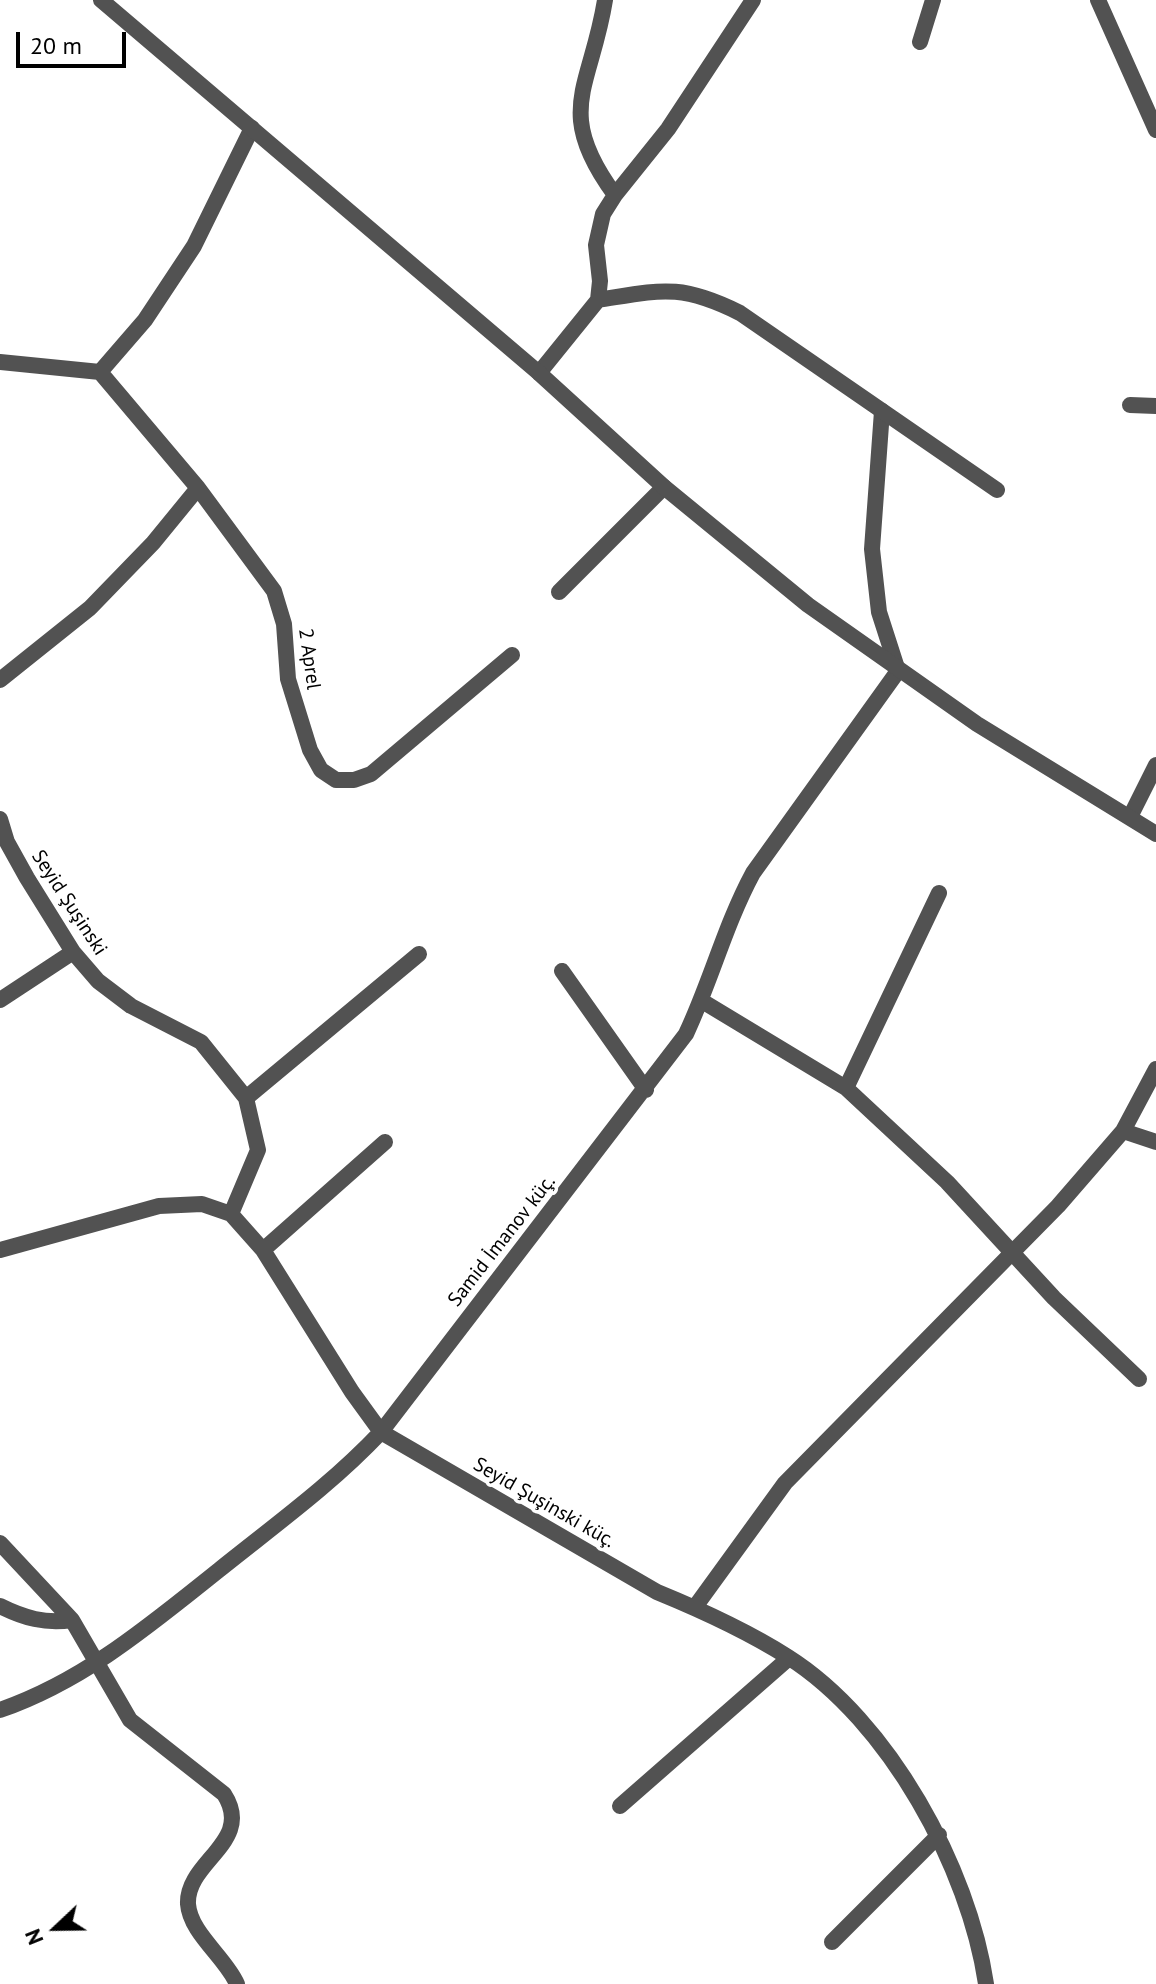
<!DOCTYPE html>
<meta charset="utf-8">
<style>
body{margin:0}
#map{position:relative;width:1156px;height:1984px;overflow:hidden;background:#fff;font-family:"PT Sans",sans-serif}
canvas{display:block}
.north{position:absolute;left:16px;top:1888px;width:80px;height:80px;-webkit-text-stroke:6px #fff;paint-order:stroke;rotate:248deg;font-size:22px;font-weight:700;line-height:32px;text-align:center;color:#000}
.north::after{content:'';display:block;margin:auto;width:28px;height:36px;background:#000;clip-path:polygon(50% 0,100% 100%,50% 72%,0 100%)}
.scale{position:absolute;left:16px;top:32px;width:110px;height:36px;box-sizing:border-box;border:4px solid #000;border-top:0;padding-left:10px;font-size:24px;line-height:28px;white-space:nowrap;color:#000;-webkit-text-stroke:6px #fff;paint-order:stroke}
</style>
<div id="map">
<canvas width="1156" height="1984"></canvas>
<div class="north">N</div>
<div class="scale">20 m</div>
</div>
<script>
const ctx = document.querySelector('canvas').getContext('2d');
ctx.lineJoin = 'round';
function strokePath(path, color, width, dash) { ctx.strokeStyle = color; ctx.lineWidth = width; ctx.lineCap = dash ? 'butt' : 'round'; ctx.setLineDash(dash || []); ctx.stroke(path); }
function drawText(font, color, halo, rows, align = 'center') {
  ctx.font = font + ' "PT Sans",sans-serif'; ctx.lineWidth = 7; ctx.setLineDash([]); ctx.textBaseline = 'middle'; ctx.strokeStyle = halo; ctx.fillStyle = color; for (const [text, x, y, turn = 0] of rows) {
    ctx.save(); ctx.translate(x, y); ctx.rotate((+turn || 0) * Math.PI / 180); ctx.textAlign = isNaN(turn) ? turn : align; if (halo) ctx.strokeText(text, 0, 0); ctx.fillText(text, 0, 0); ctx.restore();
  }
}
const service = new Path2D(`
 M882,411L872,549L879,612L898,671`);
const minor = new Path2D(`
 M1098,0L1156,130
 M920,42L933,0
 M615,195L668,129L753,0
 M598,300C661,290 680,283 740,313L997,490
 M0,362L100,372L145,320L194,246L252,128
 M100,372L198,488L274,591L284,624L288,679L310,750L321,770L336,780H354L371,774L512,655
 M539,373L598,300L600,281L596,245L603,214L615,195C553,111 591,88 605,0
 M1130,405L1156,406
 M559,592L664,487
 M0,680L90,608L153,543L198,488
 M1130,817L1156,765
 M0,819L7,842L27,878L73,952L98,981L131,1006L201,1042L246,1098L258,1150L231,1214
 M562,971L646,1090
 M0,1000L73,952
 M702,1001L846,1088L947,1182L1054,1298L1139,1379
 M846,1088L939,893
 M246,1098L419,954
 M1123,1131L1156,1142
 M0,1250L159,1206L202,1204L231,1214L263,1250L352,1392L381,1432L657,1592C701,1610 747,1631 788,1657C889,1721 969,1868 986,1984
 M263,1250L385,1142
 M0,1543L72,1620
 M0,1606C24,1618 45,1624 72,1620L130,1720L224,1794C255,1842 186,1861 188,1904C190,1933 226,1958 237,1984
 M695,1607L785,1483L1058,1206L1123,1131L1156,1069
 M0,1710C84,1681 150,1625 219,1570C275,1525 332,1484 381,1432L686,1034C711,981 725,925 753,873L898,671
 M620,1806L789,1658
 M832,1942L939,1835`);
const tertiary = new Path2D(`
 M101,0L539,373L664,487L808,605L977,724L1156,834`);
const streetNames = [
 ["2 Aprel",309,659,82],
 ["Seyid Şuşinski",69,903,57],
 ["Samid İmanov küç.",502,1241,-52],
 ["Seyid Şuşinski küç.",544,1503,30]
];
strokePath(service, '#525252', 16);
strokePath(minor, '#525252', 16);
strokePath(tertiary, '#525252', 16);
drawText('20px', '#000', '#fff', streetNames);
</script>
